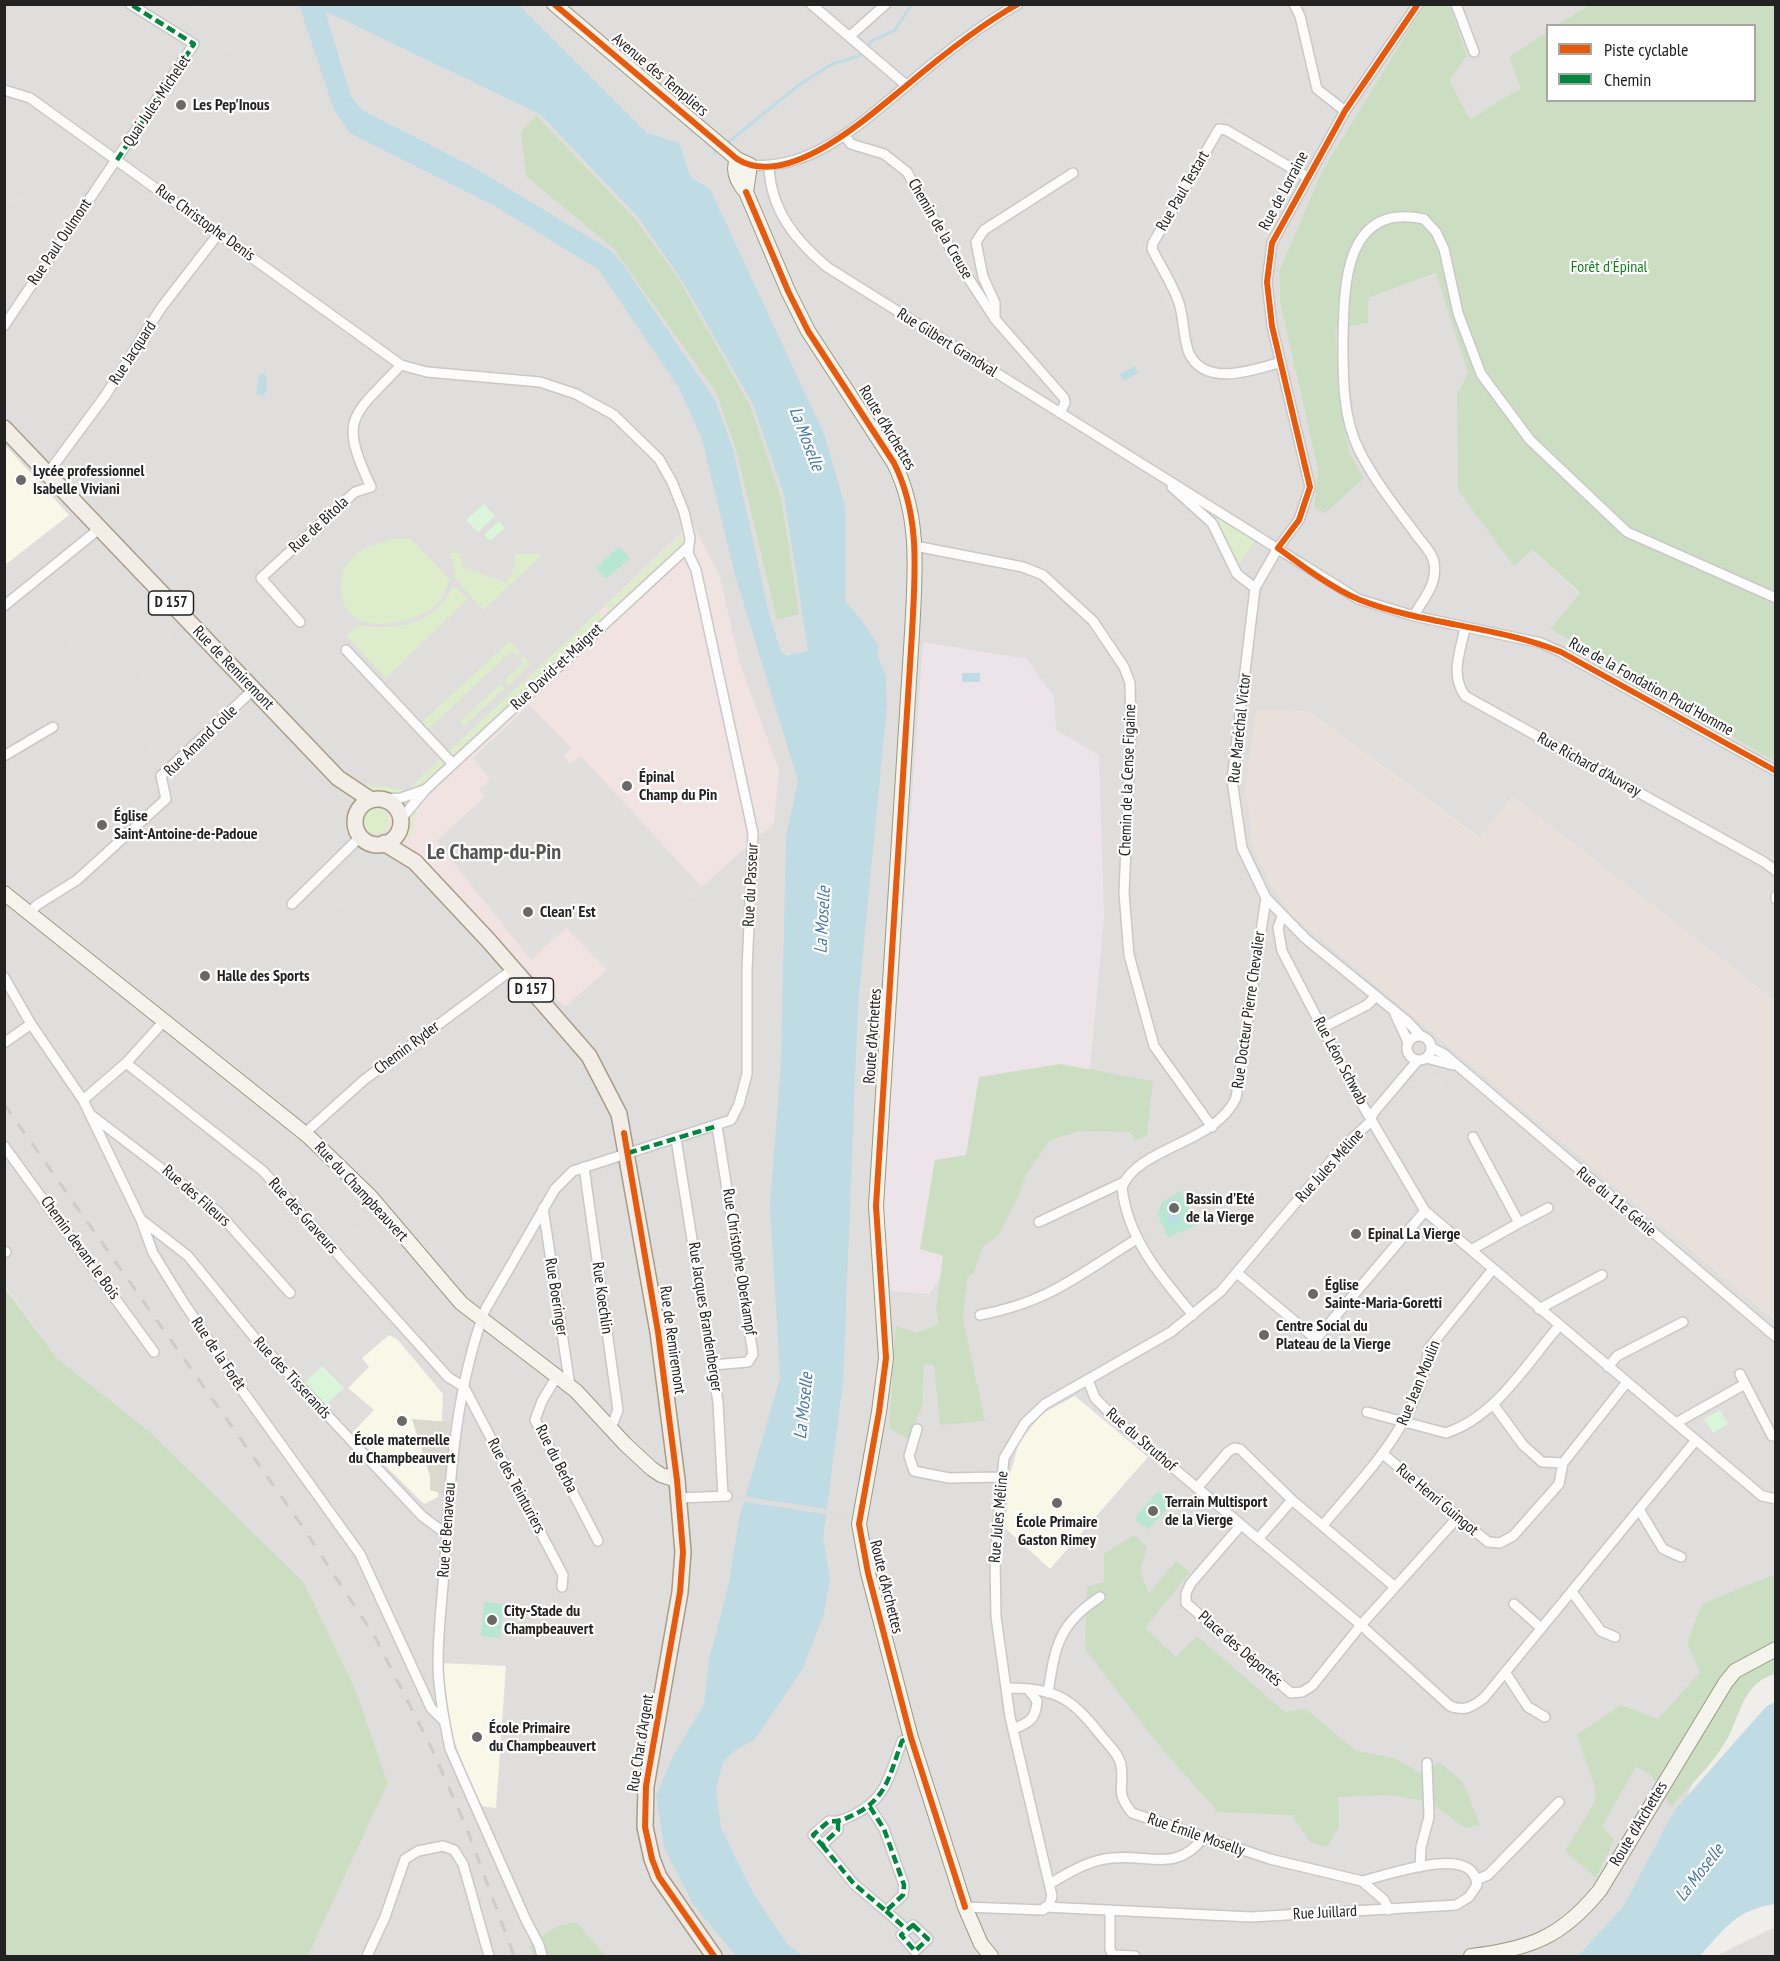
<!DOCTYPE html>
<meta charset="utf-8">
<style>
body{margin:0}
#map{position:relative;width:1780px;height:1961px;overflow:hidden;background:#f0eeeb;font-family:"PT Sans Narrow",sans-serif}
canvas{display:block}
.frame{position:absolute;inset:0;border:6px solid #222;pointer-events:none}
.legend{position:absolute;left:1546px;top:24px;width:210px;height:78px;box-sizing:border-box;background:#fff;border:2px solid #a7a7a7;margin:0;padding:8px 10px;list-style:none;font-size:18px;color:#222}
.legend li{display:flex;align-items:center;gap:12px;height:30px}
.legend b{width:30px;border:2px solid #a7a7a7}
</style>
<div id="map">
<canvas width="1780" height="1961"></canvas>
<div class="frame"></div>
<ul class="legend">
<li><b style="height:8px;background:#e8590c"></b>Piste cyclable</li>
<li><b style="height:8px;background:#00873e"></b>Chemin</li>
</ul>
</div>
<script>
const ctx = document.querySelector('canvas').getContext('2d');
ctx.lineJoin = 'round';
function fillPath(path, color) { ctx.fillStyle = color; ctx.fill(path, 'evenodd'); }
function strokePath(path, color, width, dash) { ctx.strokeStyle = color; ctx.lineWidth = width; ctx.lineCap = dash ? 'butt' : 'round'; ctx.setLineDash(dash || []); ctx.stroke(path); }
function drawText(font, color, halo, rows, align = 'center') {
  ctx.font = font + ' "PT Sans Narrow",sans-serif'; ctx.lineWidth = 4.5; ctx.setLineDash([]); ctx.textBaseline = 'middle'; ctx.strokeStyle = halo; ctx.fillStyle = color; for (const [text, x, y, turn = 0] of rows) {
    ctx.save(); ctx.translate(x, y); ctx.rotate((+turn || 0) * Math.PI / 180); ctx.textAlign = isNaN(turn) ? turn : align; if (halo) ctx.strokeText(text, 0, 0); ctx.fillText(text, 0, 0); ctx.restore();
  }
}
const residential = new Path2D(`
 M5,5H1424L1322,171L1279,271L1280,303L1318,470L1314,507L1364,478L1349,453L1341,409L1334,329L1368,323L1369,298L1437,273L1468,374L1457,393L1514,566L1533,550L1580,594L1550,629L1775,762V1001L1513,797L1480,838L1308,711L1246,786L1253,847L1271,884L1292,914L1775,1320V1608L1640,1897L1700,1956H308L388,1783L355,1688L303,1581L149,1431L58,1359L5,1287Z
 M1450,5H1589L1557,25L1548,26L1547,32L1509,57L1522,88L1470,119L1450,79L1467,56Z
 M1775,1927V1956H1716Z`);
const commercial = new Path2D(`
 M692,522L720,577L740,664L779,770L774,823L565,1007L378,823Z`);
const industrial = new Path2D(`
 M923,642L1027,659L1054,697L1056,730L1099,755L1104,917L1090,1069L929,1294L891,1291L882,1215Z`);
const education = new Path2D(`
 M5,445L69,515L5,565Z
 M389,1335L398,1340L443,1394L438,1497L424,1504L352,1433L374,1410L348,1388L369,1367L362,1358Z
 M1075,1396L1148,1457L1050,1569L1005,1528L1009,1478L1019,1442L1043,1413Z
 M443,1663L506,1666L496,1808L480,1806L458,1752L449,1723Z`);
const military = new Path2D(`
 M1256,710L1308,711L1479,838L1513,797L1775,1001V1320L1292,914L1271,884L1253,847L1246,786Z`);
const construction = new Path2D(`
 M412,1419L450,1422L444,1494L430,1490V1476Z`);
const grass = new Path2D(`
 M1198,504L1255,541L1238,566L1221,532Z
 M683,534L682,544L610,611L605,606Z
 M395,539H411L450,580C446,588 443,598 437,604C422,619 378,631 358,619C348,614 343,605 342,594C336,557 365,545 395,539Z
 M449,553H460L463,567L507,583L515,565V554H543L483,610L455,578L453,560Z
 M456,587L468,599L386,678L346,636L357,625C396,631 433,625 452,588Z
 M598,612L603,618L531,684L526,679Z
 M510,641L520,653L517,655L512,651L428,729L422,722Z
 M523,656L531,664L509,685L505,680L523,663L520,659Z
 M522,682L527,688L454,756L449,751Z
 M501,684L505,688L464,726L460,721Z
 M440,759L445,764L413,791L411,786Z
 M365,785L402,789L404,794L372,793L361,789Z
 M363 821a13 13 0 1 1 26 0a13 13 0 1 1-26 0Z
 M413,808L417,813L413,819L412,836L408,839L406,820Z`);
const forest = new Path2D(`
 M1424,5H1450L1467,56L1450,80L1470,119L1521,88L1509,57L1547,32L1548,100H1754V26L1557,25L1589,5H1775V762L1550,629L1580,593L1533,550L1514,566L1458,490L1457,393L1468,374L1436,273L1369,298L1368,323L1335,329L1341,409L1349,452L1364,478L1325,513L1314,507L1318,470L1280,303L1279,271L1322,171Z
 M536,115L635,219L678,278L750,405L781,498L799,614L777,620L736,449L716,392L613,248L526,176L521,132Z
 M1060,1064L1153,1081L1147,1136L1135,1140L1130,1132L1080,1131L1050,1140L1025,1176L1018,1198L998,1236L983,1246L974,1272L967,1279L963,1319L985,1421L940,1425L934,1365L924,1364L922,1406L908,1439L889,1428L896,1326L917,1333L939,1324L936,1310L943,1256L920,1249L935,1160L966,1155L979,1077Z
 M4,1287L58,1359L149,1431L303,1581L355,1688L388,1783L308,1956H5Z
 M1134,1535L1147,1547L1140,1571L1149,1593L1176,1561L1190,1572L1145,1628L1176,1657L1197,1636L1285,1712L1306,1709L1356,1751L1394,1758L1423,1774L1439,1762L1463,1782L1480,1825L1465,1828L1430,1802L1390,1795L1338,1797L1339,1826L1327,1847L1310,1842L1292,1815L1218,1812L1161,1748L1085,1649L1087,1587L1104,1582V1554Z
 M1775,1574V1674C1740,1684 1741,1719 1723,1746C1709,1768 1688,1787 1671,1807L1650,1774L1636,1767L1602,1826L1614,1840L1596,1878L1565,1851L1595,1802V1787L1577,1735L1621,1705L1658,1719L1700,1672L1687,1643L1702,1604Z
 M576,1922L606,1956H533L529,1946L556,1927Z`);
const park = new Path2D(`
 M484,504L495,516L478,532L466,520Z
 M499,521L505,528L490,541L484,535Z
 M322,1366L344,1388L326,1405L305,1382Z
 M1720,1410L1728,1424L1713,1433L1704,1419Z`);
const pitch = new Path2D(`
 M619,547L630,558L606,579L596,568Z
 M1180,1191L1196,1225L1168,1237L1158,1215L1162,1202Z
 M1158,1492L1170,1502L1171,1505L1148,1529L1137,1521L1136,1516Z
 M484,1602L504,1604L500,1638L481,1636Z`);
const parking = new Path2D(`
 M199,5H208L194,30L188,26Z
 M228,26L244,37L241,41L246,47L237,60L215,45Z
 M1215,106L1299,155L1286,178L1216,134L1195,169L1204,175L1166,245L1193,295L1198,311L1170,316L1139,258L1138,242L1140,230Z
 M5,189L72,210L56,238L6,202L5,205Z
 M127,576L138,588L105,618L114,629L73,667L63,636Z
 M143,617L151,625L159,619L224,689L219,693L225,701L159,762L143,747L179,712L155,686L150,690L111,647Z
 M529,705L572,749L564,756L570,764L581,756L701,886L608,971L566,928L531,960L436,841L485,797L479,790L490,779L473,758Z
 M341,866L348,873L337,886L351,901L301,945L290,934L293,916L302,900Z
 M1429,1068L1449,1083L1404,1131L1385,1113Z
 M1135,1156L1145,1163L1126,1178H1115L1109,1172Z
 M1338,1167L1358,1185L1312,1237L1303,1231L1288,1249L1278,1239Z
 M366,1216L396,1251L365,1279L335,1244Z
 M1262,1280L1313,1321L1306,1331L1287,1316L1280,1328L1247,1299Z
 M1246,1440L1278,1467L1269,1477L1240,1449Z`);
const water = new Path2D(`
 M299,5H519L647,133L679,143L691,178L710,189L824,434L845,506V601L860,618L879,647L877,654L886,677L887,705L858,1004L843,1383L823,1538L830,1579L824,1614L802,1670L754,1740L735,1750L723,1762L716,1790L721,1828L754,1895L787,1944L803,1956H736L693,1904L664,1847L656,1796L673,1756L704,1705L709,1660L729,1583L739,1519L780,1378L770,1204L781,1063L786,836L798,781L735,575L702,439L679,388L599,270L495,206L350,133L334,110ZM325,11L540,114L638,217L680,277L753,404L784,495L808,651L787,656L781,652L769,614L733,449L715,400L622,263L610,250L473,167L362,110L351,97Z
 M1135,366L1138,373L1123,381L1120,374Z
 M263,373L267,378V391L262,396L256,393L259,375Z
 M962,673H980V682H962Z
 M1170,1199H1177L1181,1205L1176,1225L1168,1222L1167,1206Z
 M1775,1702V1904C1736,1910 1725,1928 1700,1956H1578L1623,1907L1674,1811L1748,1727L1767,1706Z`);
const pier = new Path2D(`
 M735,1495L844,1512L843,1517L734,1500Z`);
const stream = new Path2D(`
 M726,144L799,85L832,64L859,56L872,41L895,30L912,4
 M714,153L720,148`);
const street = new Path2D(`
 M811,4L906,85
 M1294,4L1300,16L1317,89L1345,111
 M1418,4L1345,111L1272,243L1267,282L1272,326L1310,487L1299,520L1278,548L1255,588L1232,780L1242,848L1266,898L1306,939L1408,1022L1420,1035
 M1456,4L1474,52
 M850,36L886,4
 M4,90L30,98L401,365L427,372L540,382L576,394L614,415L659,459L672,482L684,512L690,538L688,553L696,570L753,833L747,970V1074L739,1104L731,1120L573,1171L555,1189L485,1310C456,1388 450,1475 445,1558C443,1593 438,1628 438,1663C438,1691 444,1721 450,1749L525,1918L539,1945L542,1956
 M844,135L851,144L884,154L907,172L958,262L995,319
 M750,165C812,171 861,123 906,86C937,59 982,24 1018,4
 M769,167C771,210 795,240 827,267L1358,599L1414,616L1541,643L1561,652L1776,771
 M4,326L194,44L130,4
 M1281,362C1254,370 1205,388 1189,353C1183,338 1184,319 1179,303C1173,285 1161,267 1152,249L1153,243L1219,129L1226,130L1307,177
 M1060,413L1065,403L1064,398L995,319V303L983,277L976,242L984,230L1073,173
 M48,473L105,396L161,308L219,233
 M1172,487L1212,523L1237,574L1255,588
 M915,546L1023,567L1043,575L1093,621L1124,667L1130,683L1131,728L1124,893L1129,955L1154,1046L1212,1127
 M4,606L99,529
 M1414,616C1423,598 1438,585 1434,563C1433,553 1421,542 1415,533C1395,506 1374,480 1359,450C1342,416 1343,375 1343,338C1344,284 1345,202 1424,219L1436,232L1444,249L1458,313L1481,374L1530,440L1627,532L1776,598
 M300,622L261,578L355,492L371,487C338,417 352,417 401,365
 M1465,628C1460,653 1450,674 1465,696L1764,862L1776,871
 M346,650L453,764
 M4,756L53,727
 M382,799L401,798L424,790
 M401,819L426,789L689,546
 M1776,896V899
 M292,904L361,836
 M29,913L37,905L77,880L166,799L161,776L253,690
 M1282,916L1278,928L1282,951L1363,1106L1425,1211L1762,1496L1776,1499
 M4,977L31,1024L83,1100L141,1220L153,1253L182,1300L244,1393L360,1554L431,1708L444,1721
 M1395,1014L1408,1042
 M1322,1028L1367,1005L1375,997
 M1407 1048a12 12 0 1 1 24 0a12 12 0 1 1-24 0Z
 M4,1043L31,1024
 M1432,1048L1444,1054L1776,1337
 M1426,1058L1453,1065
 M126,1063L263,1171L448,1377L464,1387L563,1575L562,1587
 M83,1100L126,1063L165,1020
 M91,1115L217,1211L290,1293
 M305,1133L364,1080L513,969
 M676,1139L718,1402L723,1496
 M4,1146L154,1352
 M584,1167L618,1410L611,1428
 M543,1208L570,1386
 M143,1221L188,1256L254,1337L422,1516L446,1534
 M1039,1222L1124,1182
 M1519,1223L1548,1208
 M1471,1250L1519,1223L1473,1137
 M4,1251L6,1252
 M1237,1273L1316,1339L1425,1211
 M1539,1309L1602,1275
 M980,1315C1050,1302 1079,1274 1137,1239
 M1193,1315C1161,1277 1127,1238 1122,1187C1138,1147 1215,1144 1236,1098L1266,898
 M713,1365L748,1362L753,1354L717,1126
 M1608,1367L1617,1356L1683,1322
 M1740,1374L1772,1436
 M557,1376L542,1401L535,1420L598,1541
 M1088,1380L1095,1398L1122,1425L1361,1625L1450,1706C1464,1712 1472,1707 1484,1698L1696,1440
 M1493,1404L1523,1445L1542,1462L1563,1463
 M1367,1412L1446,1433C1496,1417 1526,1364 1559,1326
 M1676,1423L1745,1384
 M917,1429L909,1456L914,1471L949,1478L1001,1477
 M1383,1454L1488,1542L1500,1543L1513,1536L1559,1484L1563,1463L1627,1382
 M1197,1488L1228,1452L1234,1448L1240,1449L1292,1500L1395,1587
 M679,1498L727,1496
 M1640,1511L1663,1549L1681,1557
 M1241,1525L1191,1583L1186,1593V1603L1291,1693L1302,1692L1312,1686L1361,1625L1458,1517
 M1323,1525C1369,1470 1418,1423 1429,1348L1493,1269
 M1258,1539L1292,1500
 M1572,1592L1601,1631L1615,1637
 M1514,1604L1541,1628
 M1505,1672L1528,1707L1545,1717
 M1006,1688C1058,1687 1073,1700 1103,1738C1110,1746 1119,1755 1121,1765C1125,1789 1114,1790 1132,1813L1270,1859L1362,1881L1384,1900L1389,1910
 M1048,1693C1055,1647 1058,1624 1100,1597
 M1013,1729C1029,1723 1036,1719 1037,1701L1029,1690
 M838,1822V1830L822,1845L813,1835L829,1821C838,1822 843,1820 851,1816C887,1800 889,1776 902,1741L911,1738
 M822,1845L854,1884L886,1911L903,1895L904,1885L884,1829L870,1807
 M1420,1867L1421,1847L1429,1817L1427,1763
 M1362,1881C1385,1876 1468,1845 1476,1880
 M1051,1883C1070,1872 1089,1860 1112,1858C1149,1854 1176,1873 1203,1838
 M965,1907L1043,1910L1049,1905L1052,1896L1010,1717L996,1617L995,1557L1004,1458L1025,1423L1045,1404L1171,1332L1221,1291L1341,1149L1369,1123L1374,1112L1418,1060
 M1045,1907L1251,1917L1456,1905L1469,1897L1477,1885L1476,1880L1488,1875L1559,1802
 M886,1911L906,1929
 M1110,1912V1949L1113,1955L1135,1956
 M913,1925L928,1939L915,1951L901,1935Z
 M367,1956L385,1917L405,1859L418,1851L443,1846L454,1850L463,1864L489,1956`);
const secondary = new Path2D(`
 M554,4L737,159L750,165L746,192
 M737,159C732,171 738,183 746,192L788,291L808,331L894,463C921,517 915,574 912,633L876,1206L886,1358L879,1412L859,1524L868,1573L911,1738L965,1907L981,1944L991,1956
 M4,893L308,1136L370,1196L461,1303L576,1391L625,1444L652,1469L661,1475L677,1480
 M1471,1956C1530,1949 1562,1937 1600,1890L1726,1682L1735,1671L1776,1649`);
const primary = new Path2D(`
 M4,428L338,778L371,800
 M355 822a23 23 0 1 1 46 0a23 23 0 1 1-46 0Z
 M384,843L415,862L489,941L589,1056L619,1114L658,1332L677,1480L683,1552L680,1592L646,1786L645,1827L652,1859L659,1877L714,1956`);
const rail = new Path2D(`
 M4,1104L300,1523L375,1637L432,1749L467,1829L514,1956`);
const quiet = new Path2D(`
 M117,160L194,44L130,4
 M628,1153L717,1126
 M838,1822V1830L822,1845L813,1835L829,1821C838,1822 843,1820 851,1816C887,1800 889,1776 902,1741L911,1738
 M822,1845L854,1884L886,1911L903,1895L904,1885L884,1829L870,1807
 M886,1911L906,1929
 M913,1925L928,1939L915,1951L901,1935Z`);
const cycleway = new Path2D(`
 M554,4L737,159C788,191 869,116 906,86C938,59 982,24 1018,4
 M1418,4L1345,111L1272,243L1267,282L1272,326L1310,487L1299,520L1278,548C1301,565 1333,589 1360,600C1425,625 1497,626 1561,652L1776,771
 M746,192L788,291L808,331L894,463C921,517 915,574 912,633L876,1206L886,1358L879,1412L859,1524L868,1573L911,1738L965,1907
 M624,1133L658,1332L677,1480L683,1552L680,1592L646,1786L645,1827L652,1859L659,1877L714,1956`);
const markers = [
 [181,105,6,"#6a6968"],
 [21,480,6,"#6a6968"],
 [627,786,6,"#6a6968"],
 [102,825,6,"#6a6968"],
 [528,912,6,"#6a6968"],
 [205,976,6,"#6a6968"],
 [1174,1208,6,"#6a6968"],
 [1356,1234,6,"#6a6968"],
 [1313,1294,6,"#6a6968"],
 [1264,1335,6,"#6a6968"],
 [402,1421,6,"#6a6968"],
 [1057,1503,6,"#6a6968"],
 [1153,1511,6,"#6a6968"],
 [492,1620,6,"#6a6968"],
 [477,1737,6,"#6a6968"]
];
const shields = [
 [171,603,45],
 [531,990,45]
];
const shieldNames = [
 ["D 157",171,603],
 ["D 157",531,990]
];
const streetNames = [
 ["Avenue des Templiers",660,75,40],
 ["Quai Jules Michelet",157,101,-56],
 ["Rue Paul Testart",1183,191,-60],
 ["Rue de Lorraine",1284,191,-62],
 ["Rue Christophe Denis",205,223,36],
 ["Chemin de la Creuse",940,229,60],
 ["Rue Paul Oulmont",60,242,-56],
 ["Rue Gilbert Grandval",947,343,32],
 ["Rue Jacquard",133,353,-57],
 ["Route d'Archettes",887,428,59],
 ["Rue de Bitola",319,525,-43],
 ["Rue David-et-Maigret",557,667,-43],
 ["Rue de Remiremont",233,668,46],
 ["Rue de la Fondation Prud'Homme",1651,687,29],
 ["Rue Maréchal Victor",1240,728,-84],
 ["Rue Amand Colle",201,741,-44],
 ["Rue Richard d'Auvray",1589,765,29],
 ["Chemin de la Cense Figaine",1128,780,-88],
 ["Rue du Passeur",751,885,-87],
 ["Rue Docteur Pierre Chevalier",1249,1010,-82],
 ["Route d'Archettes",873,1036,-86],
 ["Chemin Ryder",407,1048,-37],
 ["Rue Léon Schwab",1340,1061,62],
 ["Rue Jules Méline",1330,1166,-48],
 ["Rue du Champbeauvert",361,1192,47],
 ["Rue des Fileurs",196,1196,41],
 ["Rue du 11e Génie",1616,1202,40],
 ["Rue des Graveurs",303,1216,48],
 ["Chemin devant le Bois",80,1248,54],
 ["Rue Christophe Oberkampf",739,1262,81],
 ["Rue Boeringer",556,1297,81],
 ["Rue Koechlin",602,1298,82],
 ["Rue Jacques Brandenberger",705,1317,81],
 ["Rue de Remiremont",672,1340,82],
 ["Rue de la Forêt",218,1354,56],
 ["Rue des Tisserands",292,1378,47],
 ["Rue Jean Moulin",1419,1383,-68],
 ["Rue du Struthof",1141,1440,41],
 ["Rue du Berba",556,1459,63],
 ["Rue des Teinturiers",516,1486,62],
 ["Rue Henri Guingot",1437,1500,40],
 ["Rue Jules Méline",999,1517,-85],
 ["Rue de Benaveau",447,1530,-86],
 ["Route d'Archettes",886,1587,76],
 ["Place des Déportés",1240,1649,41],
 ["Rue Char d'Argent",641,1743,-81],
 ["Route d'Archettes",1639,1824,-59],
 ["Rue Émile Moselly",1196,1835,19],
 ["Rue Juillard",1325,1913,-3]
];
const poiNames = [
 ["Les Pep'Inous",193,105],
 ["Lycée professionnel",33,471],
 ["Isabelle Viviani",33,489],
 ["Épinal",639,777],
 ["Champ du Pin",639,795],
 ["Église",114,816],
 ["Saint-Antoine-de-Padoue",114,834],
 ["Clean' Est",540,912],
 ["Halle des Sports",217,976],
 ["Bassin d'Eté",1186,1199],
 ["de la Vierge",1186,1217],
 ["Epinal La Vierge",1368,1234],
 ["Église",1325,1285],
 ["Sainte-Maria-Goretti",1325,1303],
 ["Centre Social du",1276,1326],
 ["Plateau de la Vierge",1276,1344],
 ["École maternelle",402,1440,"center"],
 ["du Champbeauvert",402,1458,"center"],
 ["Terrain Multisport",1165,1502],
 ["de la Vierge",1165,1520],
 ["École Primaire",1057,1522,"center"],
 ["Gaston Rimey",1057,1540,"center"],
 ["City-Stade du",504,1611],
 ["Champbeauvert",504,1629],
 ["École Primaire",489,1728],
 ["du Champbeauvert",489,1746]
];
const parkNames = [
 ["Forêt d'Épinal",1609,267]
];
const waterNames = [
 ["La Moselle",806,439,69],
 ["La Moselle",823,920,-87],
 ["La Moselle",804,1406,-84],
 ["La Moselle",1700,1873,-52]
];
const districtNames = [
 ["Le Champ-du-Pin",494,853]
];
fillPath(residential, '#dfdedc');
fillPath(commercial, '#f1e3e1');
fillPath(industrial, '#ede4e9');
fillPath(education, '#f8f7e8');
fillPath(military, '#eae0db');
fillPath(construction, '#d9d9cd');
fillPath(grass, '#ddeccb');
fillPath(forest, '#cbdec1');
fillPath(park, '#daf5da');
fillPath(pitch, '#b7e6d2');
fillPath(parking, '#e0dfde');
fillPath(water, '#bfdbe3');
fillPath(pier, '#dedddd');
strokePath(stream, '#bfdbe3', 3);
strokePath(street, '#c9c8c7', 12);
strokePath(secondary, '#999a82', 16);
strokePath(primary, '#a79c86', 18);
strokePath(street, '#fdfcfc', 9);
strokePath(secondary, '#f4f4ed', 14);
strokePath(primary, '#f3ede7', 15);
strokePath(rail, '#ccc', 3, [12, 12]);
strokePath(quiet, '#00873e', 4.5, [9, 4.5]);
strokePath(cycleway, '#e8590c', 6);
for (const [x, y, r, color] of markers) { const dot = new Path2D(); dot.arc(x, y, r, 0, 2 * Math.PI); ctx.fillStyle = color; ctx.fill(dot); strokePath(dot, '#fff', 2); }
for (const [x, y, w] of shields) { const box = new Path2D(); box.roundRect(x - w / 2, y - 12, w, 24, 4.5); ctx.fillStyle = '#fff'; ctx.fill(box); strokePath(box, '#222', 1.5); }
drawText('bold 15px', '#222', null, shieldNames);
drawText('16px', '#222', '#fff', streetNames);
drawText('bold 16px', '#222', '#fff', poiNames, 'left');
drawText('16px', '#0c8416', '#fff', parkNames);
drawText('italic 18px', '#4a7aab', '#fff', waterNames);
drawText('bold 22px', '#555', '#fff', districtNames);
</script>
